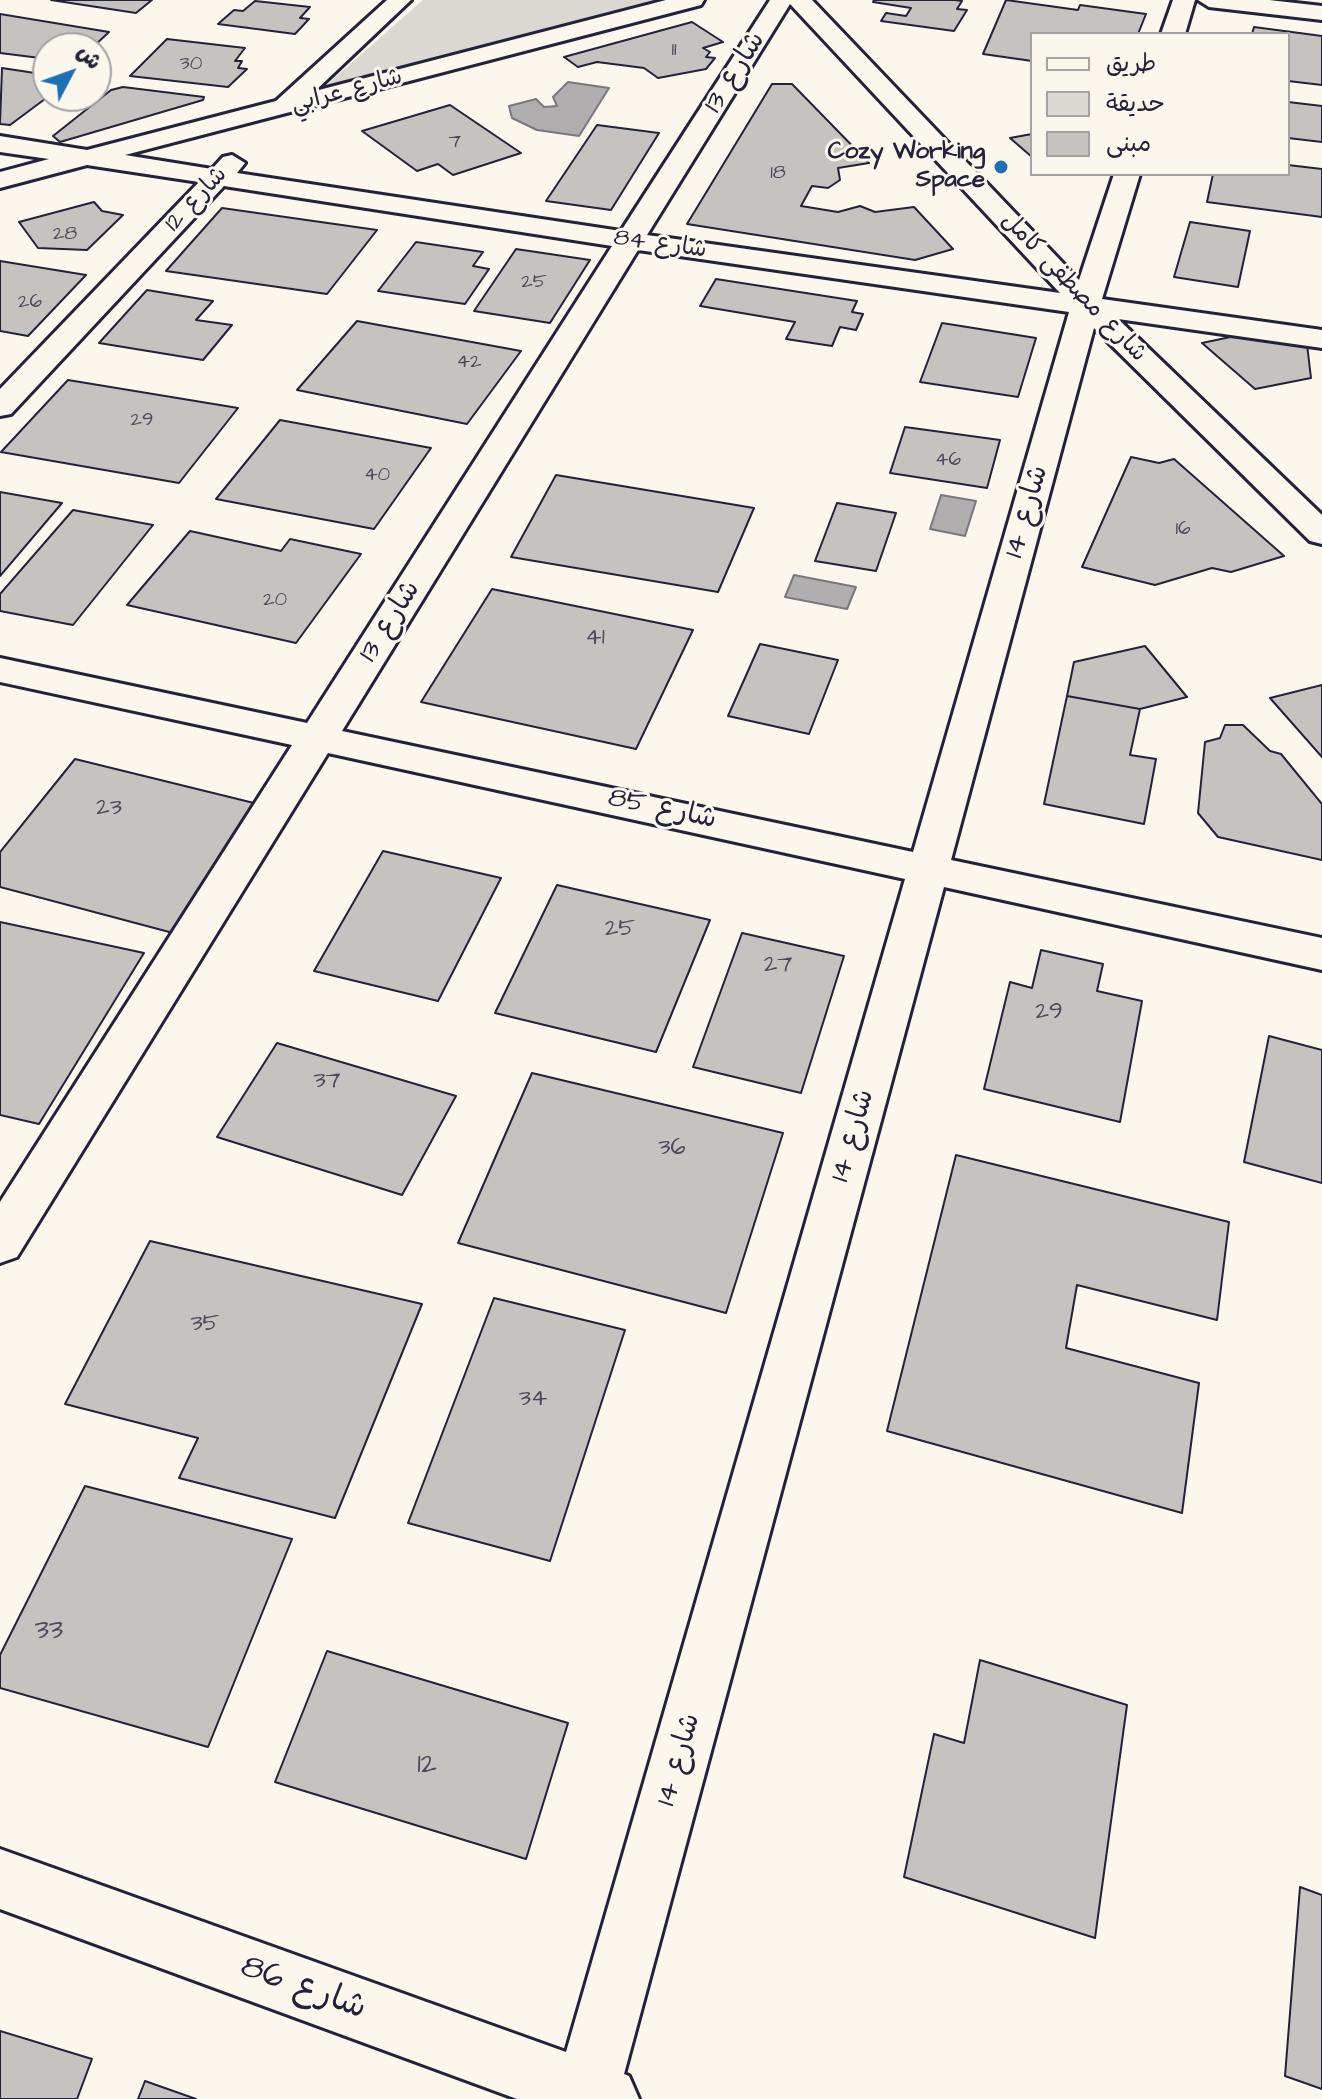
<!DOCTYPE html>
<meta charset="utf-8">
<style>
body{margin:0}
#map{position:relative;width:1322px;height:2099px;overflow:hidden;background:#fbf7ec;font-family:"Architects Daughter","Playpen Sans Arabic",sans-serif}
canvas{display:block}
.legend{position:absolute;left:1030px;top:32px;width:260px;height:144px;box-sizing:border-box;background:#fbf7ec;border:2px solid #a4a2a5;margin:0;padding:10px 14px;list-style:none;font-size:24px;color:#22223b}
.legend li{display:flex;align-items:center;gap:16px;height:40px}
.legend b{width:40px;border:2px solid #a4a2a5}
.north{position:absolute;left:32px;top:32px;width:80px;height:80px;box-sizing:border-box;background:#fbf7ec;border:2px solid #a4a2a5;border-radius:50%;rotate:49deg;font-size:22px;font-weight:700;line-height:32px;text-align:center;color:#22223b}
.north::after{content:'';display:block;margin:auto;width:28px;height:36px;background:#1f6fb2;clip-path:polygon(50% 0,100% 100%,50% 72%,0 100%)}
</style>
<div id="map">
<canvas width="1322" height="2099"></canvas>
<ul class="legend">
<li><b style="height:10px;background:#fbf7ec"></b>طريق</li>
<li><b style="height:22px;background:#dbd8d3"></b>حديقة</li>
<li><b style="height:22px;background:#c6c2c0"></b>مبنى</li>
</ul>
<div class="north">ش</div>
</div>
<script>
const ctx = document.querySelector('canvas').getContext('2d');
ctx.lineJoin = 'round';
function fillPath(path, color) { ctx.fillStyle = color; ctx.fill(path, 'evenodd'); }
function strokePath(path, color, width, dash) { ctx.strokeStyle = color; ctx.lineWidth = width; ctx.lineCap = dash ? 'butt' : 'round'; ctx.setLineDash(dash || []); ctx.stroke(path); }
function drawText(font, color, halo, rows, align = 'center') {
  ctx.font = font + ' "Architects Daughter","Playpen Sans Arabic",sans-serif'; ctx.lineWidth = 6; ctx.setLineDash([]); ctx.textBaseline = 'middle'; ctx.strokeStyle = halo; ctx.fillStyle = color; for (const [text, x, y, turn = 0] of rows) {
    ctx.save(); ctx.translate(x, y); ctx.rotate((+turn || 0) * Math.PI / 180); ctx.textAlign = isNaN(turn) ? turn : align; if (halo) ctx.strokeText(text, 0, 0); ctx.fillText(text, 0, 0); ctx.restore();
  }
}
const green = new Path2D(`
 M423,0H657L323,88Z`);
const water = new Path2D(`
 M568,82L609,88L579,136L537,130L512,118L509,106L536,99L544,107L557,106L553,97Z
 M941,495L976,501L965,536L930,529Z
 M794,575L856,587L847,609L785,597Z`);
const building = new Path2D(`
 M51,0H152L136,13Z
 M874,0H955L962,1L957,9L967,10L954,31L881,21L886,13L906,16L911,8L873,2Z
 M1006,0L1078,10L1080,5L1146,14L1138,34H1032V61L983,54Z
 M255,1L310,7L300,18L309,19L295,34L218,24L234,10L243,11Z
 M0,14L109,32L92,48H48V59L0,53Z
 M692,22L723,42L703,48L710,52L706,57L715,58L706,69L658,78L644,68L597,62L578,67L564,57Z
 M1254,27L1322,36V85L1288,81V34H1252Z
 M167,39L245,48L235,61H242L238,68L247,69L228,87L130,76Z
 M2,68L48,75L49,96L10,125L0,124Z
 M772,84H792L869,163L838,168L840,180L828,188L812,186L801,206L838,212L860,206L875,212L914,207L953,249L915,260L687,224Z
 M123,87L204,97L203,100L60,142L53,136L111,90Z
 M1288,102L1322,106V142L1288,138Z
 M450,105L521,153L453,175L438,164L417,171L362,131Z
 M597,125L659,133L611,210L546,201Z
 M1032,134V157L1010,138Z
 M1288,165L1322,169V217L1207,202L1213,174H1288Z
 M94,202L102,211L123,215L87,250L38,248L19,222Z
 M222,208L377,230L327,294L166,271Z
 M1190,222L1250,231L1238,287L1174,277Z
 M416,242L483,252L473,266L489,269L465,304L378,291Z
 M516,249L590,260L550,323L474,311Z
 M0,261L86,275L28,336L0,331Z
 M716,279L857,301L852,312L863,314L856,330L840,327L832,346L786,339L795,322L700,306Z
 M147,290L213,301L196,320L232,325L203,360L99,343Z
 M357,321L521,351L467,424L297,390Z
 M942,323L1036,338L1018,397L920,382Z
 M1254,332L1307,344L1311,378L1255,389L1202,343Z
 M68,380L238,408L179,483L1,452Z
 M280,420L431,448L374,529L216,499Z
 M905,427L1000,440L987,488L890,473Z
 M1131,457L1159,463L1174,459L1284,556L1231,572L1212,568L1155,585L1082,567Z
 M556,475L754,508L718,592L511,557Z
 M0,492L62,503L0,576Z
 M837,503L896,513L876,571L815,561Z
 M73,510L153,525L73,625L0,611V594Z
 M190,531L281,551L290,539L361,554L296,643L127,605Z
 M492,589L693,630L636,749L421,702Z
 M760,644L838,660L809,734L728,716Z
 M1145,646L1187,697L1140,709L1067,696L1074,662Z
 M1322,685V757L1270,698Z
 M1067,696L1140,709L1130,755L1156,759L1144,824L1044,804Z
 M1225,725H1243L1270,751L1281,754L1322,804V860L1218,837L1198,813L1205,742L1220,738Z
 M75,759L262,805L173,933L0,887V852Z
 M383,851L501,878L438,1001L314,971Z
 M557,885L710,920L656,1052L495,1013Z
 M0,922L144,953L39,1124L0,1115Z
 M742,933L844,956L801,1093L693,1067Z
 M1041,950L1103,964L1097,991L1142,1001L1120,1122L984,1089L1010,982L1032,988Z
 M1269,1036L1322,1050V1183L1244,1162Z
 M277,1043L456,1096L402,1195L217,1137Z
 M532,1073L783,1133L726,1313L458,1243Z
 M956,1155L1229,1222L1217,1320L1077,1285L1066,1348L1199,1383L1182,1513L887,1431Z
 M150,1241L422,1304L335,1518L179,1478L198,1438L65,1404Z
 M494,1298L625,1330L550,1561L408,1523Z
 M85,1486L292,1539L208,1747L0,1688V1655Z
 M327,1651L568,1723L526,1859L275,1782Z
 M980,1660L1127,1705L1095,1938L904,1877L934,1734L964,1743Z
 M1300,1887L1322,1895V2089L1285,2076Z
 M0,2031L92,2059L77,2099H0Z
 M145,2081L196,2099H138Z`);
const street = new Path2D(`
 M387,0H411L315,91L666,0H704L701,5L125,155L212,169L223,157L232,155L245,163L237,173L621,231L770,0H812L1079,280L1114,174H1140L1102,299L1322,330V348L1118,319L1322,515V544L1310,541L1094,328L951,860L1322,938V970L944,887L624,2074L629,2076L639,2099H517L0,1909V1849L566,2052L905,879L328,753L17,1257L0,1263V1202L292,745L0,682V658L307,723L612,246L224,186L11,414L0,416V389L199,182L87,165L0,188V172L49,159L0,152V136L87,150L276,101ZM790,4L791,5L1060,293L647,235ZM638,250L1069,312L913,852L342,731Z
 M1173,0H1195L1185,34H1161Z
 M1198,0H1269L1322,6V20L1209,7Z`);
const markers = [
 [1001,167,8,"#1f6fb2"]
];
const farNumbernames = [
 ["11",674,51],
 ["30",191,65],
 ["7",455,143],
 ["18",778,174],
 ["28",65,235],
 ["25",534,283],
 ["26",30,303],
 ["42",469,363],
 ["29",142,421],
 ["46",948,461],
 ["40",377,476],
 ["16",1183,530],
 ["20",275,601]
];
const farStreetnames = [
 ["شارع عرابي",347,92,-15],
 ["شارع 12",197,200,-47],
 ["شارع 84",660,245,8],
 ["شارع مصطفى كامل",1073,288,46]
];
const farPoinames = [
 ["Cozy Working",985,153],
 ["Space",985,181]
];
const numberNames = [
 ["41",595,639],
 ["23",109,809],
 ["25",620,930],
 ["27",778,966],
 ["29",1049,1013],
 ["37",327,1082],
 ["36",672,1149],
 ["35",205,1325],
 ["34",533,1400]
];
const streetNames = [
 ["شارع 13",736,73,-58],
 ["شارع 14",1028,512,-74],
 ["شارع 13",391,622,-58],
 ["شارع 85",662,810,12],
 ["شارع 14",854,1136,-74],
 ["شارع 14",680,1760,-74]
];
const nearNumbernames = [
 ["33",49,1632],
 ["12",427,1766]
];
const nearStreetnames = [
 ["شارع 86",303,1989,20]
];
fillPath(green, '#dbd8d3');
fillPath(water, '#b1aeb0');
strokePath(water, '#787681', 2);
fillPath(building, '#c6c2c0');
strokePath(building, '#22223b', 2);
strokePath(street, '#22223b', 6);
fillPath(street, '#fbf7ec');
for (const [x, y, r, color] of markers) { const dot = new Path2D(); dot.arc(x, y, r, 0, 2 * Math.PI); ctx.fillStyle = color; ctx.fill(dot); strokePath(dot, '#fbf7ec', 3); }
drawText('20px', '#4b4a5c', null, farNumbernames);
drawText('24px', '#22223b', '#fbf7ec', farStreetnames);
drawText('bold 24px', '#22223b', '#fbf7ec', farPoinames, 'right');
drawText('24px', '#4b4a5c', null, numberNames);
drawText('28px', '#22223b', '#fbf7ec', streetNames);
drawText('28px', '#4b4a5c', null, nearNumbernames);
drawText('34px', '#22223b', '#fbf7ec', nearStreetnames);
</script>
